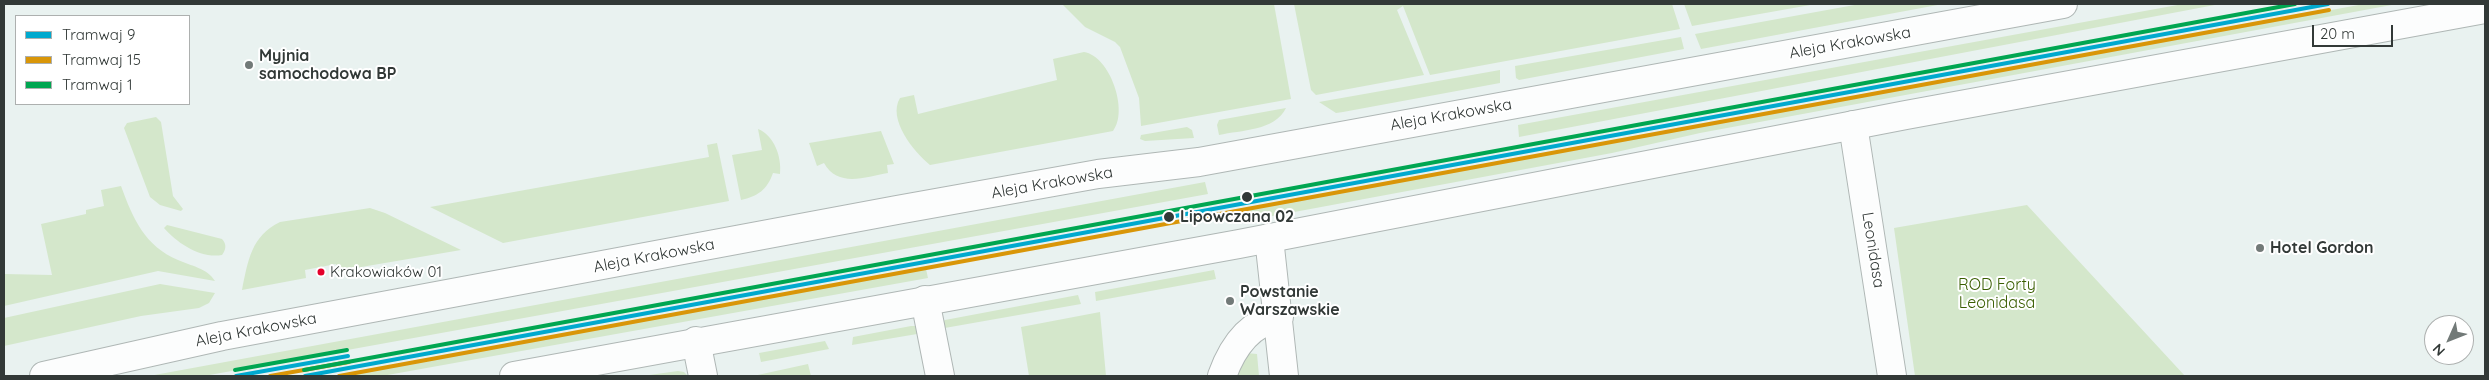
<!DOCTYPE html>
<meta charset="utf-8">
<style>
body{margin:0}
#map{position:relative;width:2489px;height:380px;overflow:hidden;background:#e9f2f0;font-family:Quicksand,sans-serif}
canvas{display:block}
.frame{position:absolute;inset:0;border:5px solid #323937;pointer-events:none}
.legend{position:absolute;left:15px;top:15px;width:175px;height:90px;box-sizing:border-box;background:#fff;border:1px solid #adb0af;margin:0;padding:6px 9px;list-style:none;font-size:15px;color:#323937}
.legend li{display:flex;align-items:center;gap:10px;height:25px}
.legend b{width:25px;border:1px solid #adb0af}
.north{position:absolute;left:2424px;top:315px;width:50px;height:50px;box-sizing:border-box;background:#fff;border:1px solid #adb0af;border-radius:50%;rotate:226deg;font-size:14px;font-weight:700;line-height:20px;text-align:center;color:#323937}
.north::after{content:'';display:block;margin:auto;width:18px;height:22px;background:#727a78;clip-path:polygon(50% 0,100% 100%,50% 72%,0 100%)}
.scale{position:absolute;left:2312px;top:25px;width:81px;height:22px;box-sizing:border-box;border:2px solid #323937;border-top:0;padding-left:6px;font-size:15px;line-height:18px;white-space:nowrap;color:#323937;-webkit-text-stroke:4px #fff;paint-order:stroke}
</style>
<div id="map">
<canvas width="2489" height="380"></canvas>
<div class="frame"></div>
<ul class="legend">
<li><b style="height:6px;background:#00a9ce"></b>Tramwaj 9</li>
<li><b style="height:6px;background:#d99608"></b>Tramwaj 15</li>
<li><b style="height:6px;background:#00a651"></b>Tramwaj 1</li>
</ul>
<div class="north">N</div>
<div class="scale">20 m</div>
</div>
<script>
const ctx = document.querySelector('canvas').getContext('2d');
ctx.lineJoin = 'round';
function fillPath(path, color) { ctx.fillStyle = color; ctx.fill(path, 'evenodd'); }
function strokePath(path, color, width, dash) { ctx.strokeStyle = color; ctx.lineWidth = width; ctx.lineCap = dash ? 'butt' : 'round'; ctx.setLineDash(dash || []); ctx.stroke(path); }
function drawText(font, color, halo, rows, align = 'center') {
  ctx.font = font + ' Quicksand,sans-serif'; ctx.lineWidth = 4; ctx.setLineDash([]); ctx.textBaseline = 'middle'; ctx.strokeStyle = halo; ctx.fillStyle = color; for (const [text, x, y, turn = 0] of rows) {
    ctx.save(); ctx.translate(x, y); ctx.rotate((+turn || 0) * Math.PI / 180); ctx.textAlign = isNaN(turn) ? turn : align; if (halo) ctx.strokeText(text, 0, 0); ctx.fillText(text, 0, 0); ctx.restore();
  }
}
const green = new Path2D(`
 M1062,4H1274L1291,99L1141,126L1139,98L1120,47L1115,42L1085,27Z
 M1294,4H1672L1680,29L1430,75L1403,6L1397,10L1424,75L1316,95L1311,90Z
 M1684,4H1816L1692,26Z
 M1860,4H1943L1701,49L1695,34Z
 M2183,4H2220L1519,137L1518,125Z
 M2364,4H2397L1700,133L1612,153L1235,223L1233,212Z
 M1681,37L1684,49L1519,80L1516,78L1515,66Z
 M1084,52C1110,56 1129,111 1113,131L930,165C914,152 887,119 900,98L914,95L918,114L1057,80L1053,59Z
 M1500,70V83L1343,112L1336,113L1319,102Z
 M1286,108C1275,131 1241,130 1219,135L1217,125L1219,120Z
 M156,117L161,122L173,196L183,209L181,211L160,205L150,197L124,128L127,123Z
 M1187,127L1192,130L1194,138L1145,141L1140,139L1141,135Z
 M758,129C774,135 782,157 780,174L773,173C767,190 758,196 741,200L732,155L762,150Z
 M881,131L894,164L887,165L888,173C865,177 838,188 824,163L817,166L809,143Z
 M717,143L729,201L503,243L430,207L709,157L707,145Z
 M1205,182L1208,194L204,376H149Z
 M121,186C133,219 145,246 178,260C191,266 207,268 215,281L158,271L4,306V274L52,275L41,224L86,214V210L104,206L101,190Z
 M2027,205L2185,376H1915L1894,228Z
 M370,208L385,213L461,250L338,271L336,264L305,270L306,278L242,290C248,261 251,236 280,222Z
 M167,225L222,239C227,244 226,250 222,255C201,259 177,243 164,228Z
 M926,269L928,278L382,376H334Z
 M1214,270L1216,279L1096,301L1095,292Z
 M160,284L215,293L209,303L199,308L141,316L4,346V318Z
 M1078,295L1081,304L939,329L941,323L945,320Z
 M1100,312L1106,376H1029L1021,327Z
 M911,326H917L923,333L852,345L853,337Z
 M825,341L829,349L761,362L759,353Z
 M1246,353L1257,354L1259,376H1233Z
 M808,364L811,376H753Z
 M678,371L684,372L688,376H642Z`);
const minor = new Path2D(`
 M1853,125L1892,376
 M1269,238L1284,376
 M925,300L940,376
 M696,341L703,376
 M1222,376C1232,348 1249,323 1279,317`);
const secondary = new Path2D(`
 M44,376L222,336L897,210L1098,174L1199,162L2063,4
 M514,376L1239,244L1906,115L2485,9`);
const tram1 = new Path2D(`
 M236,376L348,356
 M305,376L2328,4`);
const tram2 = new Path2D(`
 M270,376L349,362
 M339,376L2329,10`);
const tram3 = new Path2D(`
 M235,370L347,350
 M304,370L2295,4`);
const markers = [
 [249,65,5,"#727a78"],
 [1247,197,6,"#323937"],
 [1169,217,6,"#323937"],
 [2260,248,5,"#727a78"],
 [321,272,4.5,"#e4002b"],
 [1230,301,5,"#727a78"]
];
const busNames = [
 ["Krakowiaków 01",330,272]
];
const streetNames = [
 ["Aleja Krakowska",1850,43,-10],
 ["Aleja Krakowska",1451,115,-10],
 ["Aleja Krakowska",1052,183,-10],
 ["Leonidasa",1873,250,81],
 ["Aleja Krakowska",654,256,-11],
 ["Aleja Krakowska",256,330,-11]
];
const poiNames = [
 ["Myjnia",259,56],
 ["samochodowa BP",259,74],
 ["Hotel Gordon",2270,248],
 ["Powstanie",1240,292],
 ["Warszawskie",1240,310]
];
const stopNames = [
 ["Lipowczana 02",1180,217]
];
const parkNames = [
 ["ROD Forty",1997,285],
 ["Leonidasa",1997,303]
];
fillPath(green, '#d4e7cb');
strokePath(minor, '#afb7b5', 30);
strokePath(secondary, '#afb7b5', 30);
strokePath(minor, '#fcfdfd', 28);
strokePath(secondary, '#fcfdfd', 28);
strokePath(tram1, '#00a9ce', 4);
strokePath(tram2, '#d99608', 4);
strokePath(tram3, '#00a651', 4);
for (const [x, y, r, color] of markers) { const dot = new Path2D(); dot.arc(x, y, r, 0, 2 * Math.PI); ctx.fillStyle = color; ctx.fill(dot); strokePath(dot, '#fff', 2); }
drawText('15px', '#323937', '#fff', busNames, 'left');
drawText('16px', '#323937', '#fff', streetNames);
drawText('bold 16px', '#323937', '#fff', poiNames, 'left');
drawText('bold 16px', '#323937', '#fff', stopNames, 'left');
drawText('16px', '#395e01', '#fff', parkNames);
</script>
